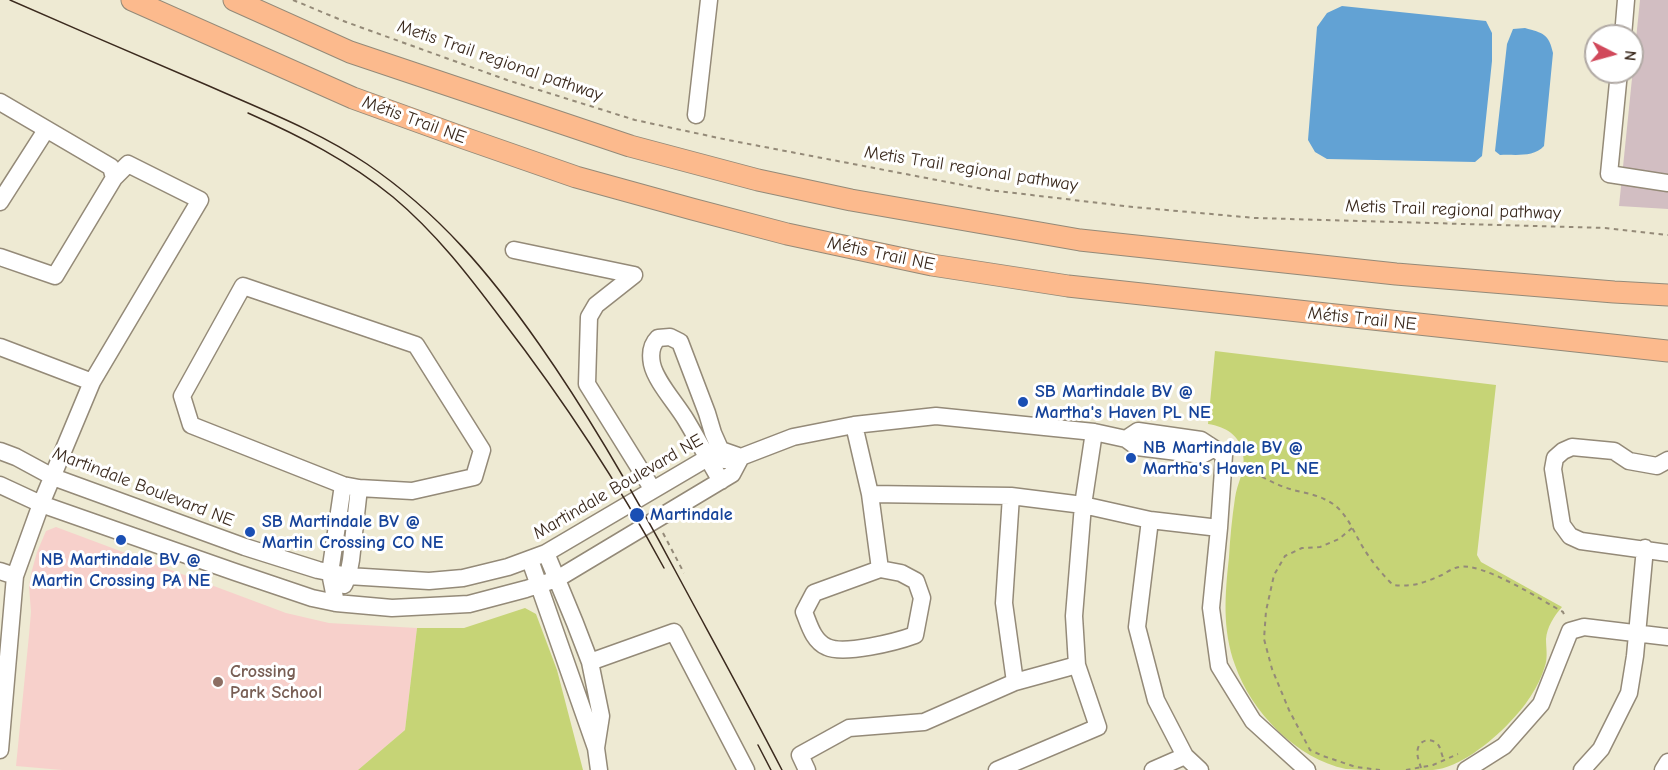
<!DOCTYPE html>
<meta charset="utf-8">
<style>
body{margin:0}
#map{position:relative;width:1668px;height:770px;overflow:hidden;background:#eeead3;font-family:"Comic Neue",sans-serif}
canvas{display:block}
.north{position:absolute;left:1584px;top:24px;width:60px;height:60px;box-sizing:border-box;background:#fff;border:2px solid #b1aaa5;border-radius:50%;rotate:96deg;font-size:16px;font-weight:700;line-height:24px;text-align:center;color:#3b2a1e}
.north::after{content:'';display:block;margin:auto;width:21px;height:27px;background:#d1495b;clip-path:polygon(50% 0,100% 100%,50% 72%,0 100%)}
</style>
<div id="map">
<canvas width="1668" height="770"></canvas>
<div class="north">N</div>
</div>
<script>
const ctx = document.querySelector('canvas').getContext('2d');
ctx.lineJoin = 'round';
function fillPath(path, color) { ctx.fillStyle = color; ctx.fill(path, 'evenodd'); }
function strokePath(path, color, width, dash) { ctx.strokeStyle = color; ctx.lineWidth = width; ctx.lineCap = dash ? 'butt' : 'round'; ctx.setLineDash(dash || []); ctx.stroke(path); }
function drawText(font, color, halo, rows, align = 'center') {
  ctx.font = font + ' "Comic Neue",sans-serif'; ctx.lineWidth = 6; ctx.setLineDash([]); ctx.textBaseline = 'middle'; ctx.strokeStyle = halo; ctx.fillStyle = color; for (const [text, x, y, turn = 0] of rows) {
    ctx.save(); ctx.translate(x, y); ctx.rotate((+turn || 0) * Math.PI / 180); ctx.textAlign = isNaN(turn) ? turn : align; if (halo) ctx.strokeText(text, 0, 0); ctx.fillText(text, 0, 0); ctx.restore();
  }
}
const built = new Path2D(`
 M56,527L286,613L329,623L417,628L405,730L358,770H62L16,766L29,635L31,612L29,586L31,574L37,552L46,531Z`);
const industrial = new Path2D(`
 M1640,0H1668V209L1619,206Z`);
const green = new Path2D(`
 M1215,351L1496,385L1477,555L1481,562L1562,607C1554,616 1547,627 1546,639C1546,648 1548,657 1545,666C1539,687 1524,708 1509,723C1491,742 1459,768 1433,770C1418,770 1402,770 1387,770C1374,770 1359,770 1346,769C1297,759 1251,712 1235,665C1222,629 1225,594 1229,557C1230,538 1232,518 1235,498C1237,483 1246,470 1243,454C1240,435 1226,427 1208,424Z
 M525,608L536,614L557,670L583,770H358L405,730L417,628H464Z`);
const water = new Path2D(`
 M1342,6L1486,21L1492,33V61L1482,156L1475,162L1327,159L1315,152L1308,140L1317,27L1327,13Z
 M1525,28C1543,33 1549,34 1553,53L1544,146C1533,158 1515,154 1500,155L1495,151L1507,44L1513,29Z`);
const path = new Path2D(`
 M293,0L346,22L507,80L635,120L728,140L989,190L1133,207L1255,218L1605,228L1668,235
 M1236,470C1254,470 1267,481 1284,487C1297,492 1312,493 1324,499C1346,508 1352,530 1364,549C1372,562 1382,574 1393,585C1414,587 1423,583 1442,575C1447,572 1453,568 1459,567C1483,562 1541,600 1563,612L1565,617
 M1352,528L1339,539L1320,547L1302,548L1285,556L1274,575L1266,611L1264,639L1272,669L1289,710L1310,750L1323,756L1356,767L1380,770
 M663,533L684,573
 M1421,768C1419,761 1416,755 1418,748C1421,738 1434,738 1439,746C1441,750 1442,756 1444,760
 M1406,770L1433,765L1458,754`);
const minor = new Path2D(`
 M1623,36L1626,0
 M1619,72L1609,174L1668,183
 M0,102L111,167L114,178L55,276L0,257
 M696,115L709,0
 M0,202L46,130
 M514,250L634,275
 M634,275L596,305L589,317L587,384L653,490
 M243,286L416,345L482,450L474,477L412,491L359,488L343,485L191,425L182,396Z
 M0,347L92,382
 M854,425L870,494L880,569
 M1126,439L1138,431L1201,440L1224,455L1219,528L1211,608L1219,666L1253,721L1307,770
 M0,451L16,457L53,477L245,547L318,570L348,576L429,581L463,578L508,567L546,553L721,450L741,457L793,437L854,425L936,416L1094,432L1126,439L1137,447L1202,455L1213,449
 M1668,460L1657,466L1629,461L1614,451L1572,447L1563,451L1555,458L1553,469L1562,525L1570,536L1581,541L1668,553
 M721,481C709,461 698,440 686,420C676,403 656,382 652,364C650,354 651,345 658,338L670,337L680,342L707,413L713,433L725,460
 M0,485L41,504L235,572L312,598L336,603L392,608L469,604L526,589L557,579L732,474L741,457
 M870,494L1011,496L1083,505L1150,520L1219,528
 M1150,520L1137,627L1156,700L1185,756L1200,770
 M546,553L575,623L590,662L601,716L596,748
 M530,560L596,748L599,770
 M880,569L901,573L916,581L922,598L915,635C896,642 844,655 827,647C813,641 809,624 804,612L814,593Z
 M0,571L15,576
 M344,585L348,576L351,560L359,488
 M336,603L330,573L343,485
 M590,662L674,632L746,770
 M1015,682L1077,665
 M0,750L15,576L41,504L92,382L200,200L128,164L114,178
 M807,770L800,755L849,728L924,722L1015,682L1004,603L1011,496
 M997,770L1098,727L1077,665L1074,616L1083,505L1094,432
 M1153,770L1185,756
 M1466,770L1504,746L1541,704L1570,631L1584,627L1668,637
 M1582,770L1601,749L1629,693L1635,656L1645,548
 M1663,770L1668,762`);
const major = new Path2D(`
 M132,0L353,98L464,138L576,177L692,209L787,234L932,265L1068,286L1668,351
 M234,0L350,52L630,146L758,180L851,200L1080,240L1396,274L1614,292L1668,295`);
const tram = new Path2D(`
 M10,0C76,29 143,58 209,86C263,110 318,131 367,164C439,213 490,274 539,344C591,418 635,495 677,574C712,639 748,704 782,770
 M248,113C300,136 349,161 393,197C436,233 469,276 502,320C562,398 617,481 664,568
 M758,745L771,770`);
const markers = [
 [1023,402,6,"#1a4fb4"],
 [1131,458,6,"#1a4fb4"],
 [637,515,8,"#1a4fb4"],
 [250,532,6,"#1a4fb4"],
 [121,540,6,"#1a4fb4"],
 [218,682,6,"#8d6e63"]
];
const streetNames = [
 ["Metis Trail regional pathway",500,61,19],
 ["Métis Trail NE",414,120,20],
 ["Metis Trail regional pathway",971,169,9],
 ["Metis Trail regional pathway",1453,210,2],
 ["Métis Trail NE",881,254,12],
 ["Métis Trail NE",1362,319,6],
 ["Martindale Boulevard NE",143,487,21],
 ["Martindale Boulevard NE",618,487,-30]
];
const transitNames = [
 ["SB Martindale BV @",1035,392],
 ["Martha's Haven PL NE",1035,413],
 ["NB Martindale BV @",1143,448],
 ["Martha's Haven PL NE",1143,469],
 ["Martindale",650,515],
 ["SB Martindale BV @",262,522],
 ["Martin Crossing CO NE",262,543],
 ["NB Martindale BV @",121,560,"center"],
 ["Martin Crossing PA NE",121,581,"center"]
];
const educationNames = [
 ["Crossing",230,672],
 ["Park School",230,693]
];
fillPath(built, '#f7d0cb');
fillPath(industrial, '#d2bec2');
fillPath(green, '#c6d476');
fillPath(water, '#62a2d4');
strokePath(minor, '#948a78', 19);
strokePath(major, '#948a78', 23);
strokePath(path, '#948a78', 2, [4.5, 4.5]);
strokePath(minor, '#fff', 16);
strokePath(major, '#fcba8d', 21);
strokePath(tram, '#3b2a1e', 1.5);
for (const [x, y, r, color] of markers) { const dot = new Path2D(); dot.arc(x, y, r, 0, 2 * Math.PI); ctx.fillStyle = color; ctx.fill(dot); strokePath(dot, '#fff', 2); }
drawText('18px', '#3b2a1e', '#fff', streetNames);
drawText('bold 18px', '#164399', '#fff', transitNames, 'left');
drawText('bold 18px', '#785e54', '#fff', educationNames, 'left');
</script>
